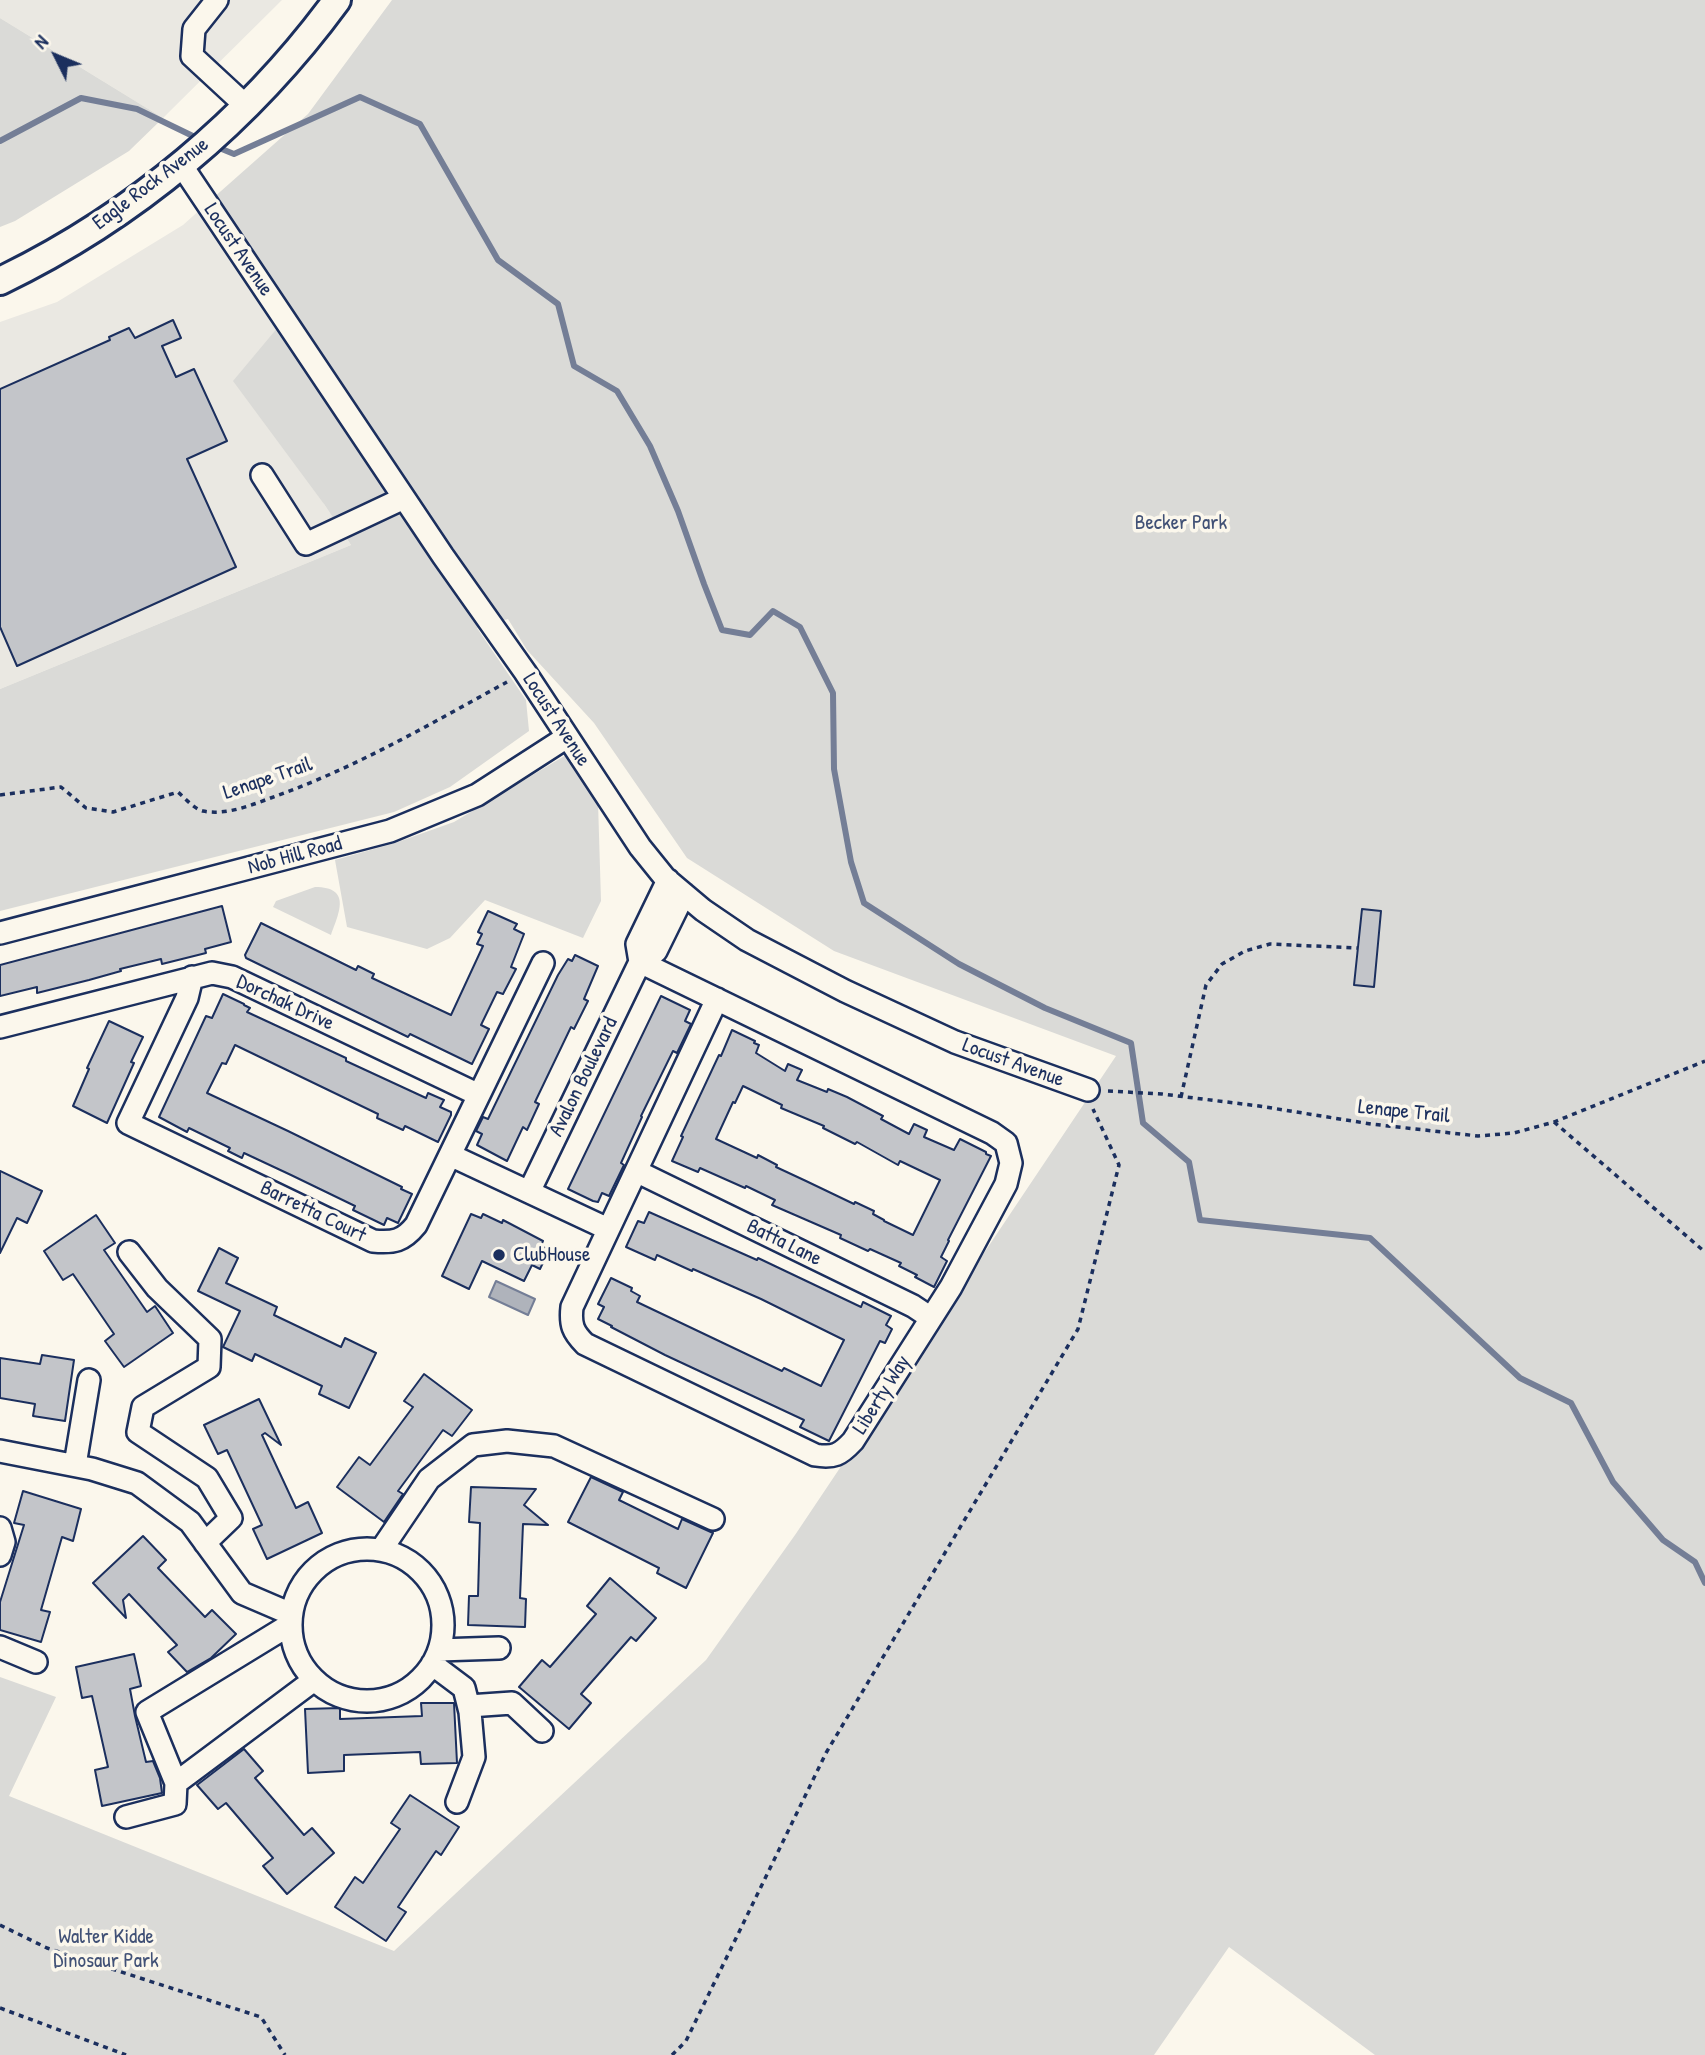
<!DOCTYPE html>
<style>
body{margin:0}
#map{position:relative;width:1705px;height:2055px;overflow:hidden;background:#fbf7ec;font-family:"Patrick Hand",sans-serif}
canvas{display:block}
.north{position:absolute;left:21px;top:21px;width:70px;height:70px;-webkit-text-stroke:5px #fbf7ec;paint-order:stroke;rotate:313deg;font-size:19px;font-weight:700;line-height:28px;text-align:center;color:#1b2f5e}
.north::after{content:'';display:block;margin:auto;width:24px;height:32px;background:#1b2f5e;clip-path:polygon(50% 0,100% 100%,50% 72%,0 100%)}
</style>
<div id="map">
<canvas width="1705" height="2055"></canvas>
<div class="north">N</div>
</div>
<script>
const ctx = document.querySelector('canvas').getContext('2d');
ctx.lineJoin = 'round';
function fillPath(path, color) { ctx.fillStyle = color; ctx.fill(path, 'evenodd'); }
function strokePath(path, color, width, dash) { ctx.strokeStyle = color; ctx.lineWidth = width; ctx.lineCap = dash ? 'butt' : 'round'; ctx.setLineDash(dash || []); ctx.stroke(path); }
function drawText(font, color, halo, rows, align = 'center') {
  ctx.font = font + ' "Patrick Hand",sans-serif'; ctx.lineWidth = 7; ctx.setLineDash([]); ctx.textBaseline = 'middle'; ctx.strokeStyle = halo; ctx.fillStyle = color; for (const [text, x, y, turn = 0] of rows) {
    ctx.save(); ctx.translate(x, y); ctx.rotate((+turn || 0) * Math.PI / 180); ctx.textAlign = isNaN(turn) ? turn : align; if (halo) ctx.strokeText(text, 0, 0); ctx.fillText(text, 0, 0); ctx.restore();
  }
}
const built = new Path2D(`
 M0,0H282L163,118L0,18Z
 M212,199L290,314L324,504L351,545L0,689V322L57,302L183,225Z`);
const green = new Path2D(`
 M392,0H1705V2055H1375L1229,1947L1154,2055H0V1677L56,1697L9,1796L394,1951L706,1660L795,1535L1116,1056L834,951L687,858L594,723L527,650L508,619L477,628L526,700L529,731L450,787L394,812L0,911V689L351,545L324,504L233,381L289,314L212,199L308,114Z
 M0,18L163,118L129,151L15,221L0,227Z
 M566,755L598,802L601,901L583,938L485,900L450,938L427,949L347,927L335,860L395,843L454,822Z
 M315,887C352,887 339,913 331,935L273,907L276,901Z`);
const water = new Path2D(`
 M496,1281L535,1299L528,1315L489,1297Z`);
const stream = new Path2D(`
 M0,141L81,98L137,109L199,139
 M212,145L234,154L360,97L420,124L498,260L558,304L574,366L617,391L650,446L678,511L704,584L722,630L750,635L773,611L800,627L833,693L834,769L851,862L864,903L959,964L1045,1008L1131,1043L1143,1123L1189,1162L1200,1220L1370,1238L1520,1378L1571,1403L1613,1482L1663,1540L1695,1562L1705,1583`);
const building = new Path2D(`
 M173,320L181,338L162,346L176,377L194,369L227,441L187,459L236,567L17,666L0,627V389L110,340L109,337L129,328L135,338Z
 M222,906L231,942L205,949L206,953L162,964L161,959L120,969L121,971L89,980L37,993V987L0,996V965Z
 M1362,909L1381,911L1374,987L1354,985Z
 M488,911L517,924L514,929L524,934L511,967L516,969L503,994L497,992L481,1025L489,1029L472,1064L410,1034L408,1037L246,958L245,955L261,923L356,970L358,966L374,974L372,978L451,1015L483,946L477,944L482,934L478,932Z
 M575,955L598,966L584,999L588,1001L574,1029L571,1027L535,1102L539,1104L527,1130L523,1127L507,1161L477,1145L482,1134L476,1131L483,1117L488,1119L558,975L568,959L572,961Z
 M223,994L244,1004V1005L250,1008L247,1012L346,1058V1061L426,1098L428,1093L444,1100L440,1107L451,1112V1115L438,1142L405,1126L403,1130L377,1118L378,1114L235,1045L226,1064L222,1063L207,1093L288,1131L402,1187L401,1189L412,1194L398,1223L387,1218L384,1225L353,1210L355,1206L291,1175L244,1153L242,1158L228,1151L230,1148L189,1128L187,1132L159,1117L206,1016L212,1018Z
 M661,996L690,1010L685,1021L691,1024L677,1053L673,1051L641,1116L642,1117L621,1163L624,1165L609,1196L602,1193L598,1202L593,1201L568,1189Z
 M109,1021L143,1037L131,1062L134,1063L107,1123L73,1106L89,1069L87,1068Z
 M732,1030L755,1041L754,1043L759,1045L756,1053L785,1071L788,1064L802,1070L797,1080L827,1092L828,1089L847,1097L883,1116L881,1119L909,1134L914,1124L927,1130L924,1137L954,1150L960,1139L986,1152V1154L991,1156L948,1240L949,1241L941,1257L947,1261L934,1287L915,1277L917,1275L899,1266L901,1263L870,1249L868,1251L840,1238L841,1235L772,1205L775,1200L746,1186L745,1188L700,1168L698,1172L672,1161L683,1137L681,1136L719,1055L721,1056ZM743,1086L782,1105L781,1108L824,1126L823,1128L855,1144L857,1142L898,1165L900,1161L940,1180L913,1235L884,1221V1220L873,1214L874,1211L855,1202L854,1204L806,1181L776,1167L777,1165L758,1155L757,1158L716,1139L733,1102L735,1103Z
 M0,1171L42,1191L27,1223L17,1218L0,1253Z
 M649,1212L757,1260L758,1258L861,1307L863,1302L891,1316L886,1325L892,1329L885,1343L880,1341L829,1441L800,1427L804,1420L665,1355L611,1327L612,1326L598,1319L604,1307L598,1304L611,1278L632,1288L631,1291L640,1296L637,1302L782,1371L784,1368L821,1386L844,1340L761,1299L693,1269L692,1271L657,1255L655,1260L626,1247L638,1221L644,1223Z
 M471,1214L481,1218L483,1214L502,1223L503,1220L543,1241L541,1246L549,1250L540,1269L532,1265L524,1281L482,1261L469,1289L442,1276Z
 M96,1215L115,1243L104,1250L147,1312L155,1306L173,1333L124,1367L105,1341L114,1334L73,1274L63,1280L44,1251Z
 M219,1248L238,1258L226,1283L277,1307L274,1315L341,1347L345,1338L376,1353L349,1408L319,1394L322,1386L255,1354L252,1361L223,1347L240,1311L198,1291Z
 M42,1355L74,1360L65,1421L33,1416L35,1404L0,1398V1358L40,1364Z
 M424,1374L472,1410L452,1436L443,1430L398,1491L403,1494L384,1522L337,1487L359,1457L370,1465L413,1407L404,1401Z
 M259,1399L281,1445L265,1433L262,1435L296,1508L308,1502L322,1533L267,1559L253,1529L262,1525L227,1450L218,1454L204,1425Z
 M591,1477L623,1492L619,1500L678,1529L682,1519L713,1533L686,1588L657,1573L659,1568L568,1522Z
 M471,1487L536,1489L524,1505L548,1525L523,1524L520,1598L526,1599L525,1627L468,1625L469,1596H478L480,1523L469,1522Z
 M23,1491L81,1509L73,1541L62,1537L41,1610L50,1612L41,1642L0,1630V1602L24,1525L14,1523Z
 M143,1536L166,1560L158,1568L205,1617L212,1610L236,1634L211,1658L187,1672L168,1652L177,1645L129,1594L123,1600L126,1618L93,1583Z
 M610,1578L656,1618L636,1641L631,1637L581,1694L591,1703L569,1729L519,1687L542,1660L550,1667L596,1614L587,1606Z
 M134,1654L141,1686L130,1689L135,1716L146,1762L153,1761L160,1778L162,1793L102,1806L95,1770L108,1767L92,1696L82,1698L76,1667Z
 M421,1703H454L457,1763L421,1764L420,1752L344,1755V1771L308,1773L305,1709L340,1708V1719L422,1716Z
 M244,1749L263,1771L255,1778L304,1835L312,1828L334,1853L287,1894L263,1866L273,1858L226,1803L218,1809L197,1785Z
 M410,1795L459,1827L441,1855L436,1851L398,1907L406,1912L386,1941L335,1907L355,1877L363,1883L400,1829L391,1823Z`);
const path = new Path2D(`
 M0,795L61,787L86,808L113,812L178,792C185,798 194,809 203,811C227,816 254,804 276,796C357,767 432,723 507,682
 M1108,1091L1162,1094L1259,1106L1371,1124L1478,1136L1514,1133L1554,1122L1705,1061
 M1181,1097L1206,985L1222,964L1245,951L1270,944L1358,948
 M1554,1122L1705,1252
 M0,1925L47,1948L261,2017L285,2055
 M0,2008L126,2055
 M672,2055L686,2041L826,1753L1078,1329L1119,1165L1093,1109`);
const minor = new Path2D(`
 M217,0L194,29L192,56L246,106
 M182,166L443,556L525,672L640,847L665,878L703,910L747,940L845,991L955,1042L1088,1090
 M262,475L306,544L404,498
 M0,933L390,831L477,795L567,737
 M640,962L992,1133L1006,1143L1011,1163L1006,1184L951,1287L853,1441C840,1455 834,1458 815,1455L585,1344C573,1332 570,1325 572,1307L717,999
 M640,962L637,944L668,880
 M192,977L187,998L128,1123L373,1241C394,1243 403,1241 416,1225L543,963
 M0,1027L212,973L232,977L479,1095
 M450,1155L608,1229
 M636,1171L913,1306L931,1318
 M529,1192L640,962L656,951L684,894
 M129,1252L157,1288L210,1339L209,1367L143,1407L138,1432L207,1478L231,1518L205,1543
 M0,1451L92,1469L137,1483L190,1522L242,1593L291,1614
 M75,1465L89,1380
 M0,1528L4,1542L0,1555
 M291 1625a76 76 0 1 1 152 0a76 76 0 1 1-152 0Z
 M381,1550L429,1479L473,1445L507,1441L554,1446L713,1519
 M291,1624L147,1712L176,1783L314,1680
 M0,1647L36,1662
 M439,1650L499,1648
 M432,1664L464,1688L470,1712L474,1757L457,1802
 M469,1706L512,1703L542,1731
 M126,1817L175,1804L176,1783`);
const major = new Path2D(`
 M0,281C133,217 250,119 337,0`);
const markers = [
 [499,1255,7,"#1b2f5e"]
];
const streetNames = [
 ["Eagle Rock Avenue",151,184,-37],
 ["Locust Avenue",238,250,56],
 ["Locust Avenue",556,720,57],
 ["Lenape Trail",268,779,-19],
 ["Nob Hill Road",295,856,-15],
 ["Dorchak Drive",285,1003,25],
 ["Locust Avenue",1013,1063,20],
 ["Avalon Boulevard",584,1077,-64],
 ["Lenape Trail",1404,1112,6],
 ["Barretta Court",313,1212,26],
 ["Batta Lane",784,1243,26],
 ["Liberty Way",882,1395,-58]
];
const parkNames = [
 ["Becker Park",1181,523],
 ["Walter Kidde",106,1937],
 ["Dinosaur Park",106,1961]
];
const poiNames = [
 ["ClubHouse",513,1255]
];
fillPath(built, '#eae8e2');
fillPath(green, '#dadad7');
fillPath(water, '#afb3bb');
strokePath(water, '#747e96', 2);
strokePath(stream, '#747e96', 6);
fillPath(building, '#c3c5c9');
strokePath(building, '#1b2f5e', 2);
strokePath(minor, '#1b2f5e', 26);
strokePath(major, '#1b2f5e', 32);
strokePath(path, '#1b2f5e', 3.5, [5, 5]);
strokePath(minor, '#fbf7ec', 21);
strokePath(major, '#fbf7ec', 26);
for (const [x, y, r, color] of markers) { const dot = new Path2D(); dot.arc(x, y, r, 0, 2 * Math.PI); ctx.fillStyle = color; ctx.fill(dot); strokePath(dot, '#fbf7ec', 2.5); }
drawText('21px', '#1b2f5e', '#fbf7ec', streetNames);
drawText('21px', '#415176', '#fbf7ec', parkNames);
drawText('21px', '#1b2f5e', '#fbf7ec', poiNames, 'left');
</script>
